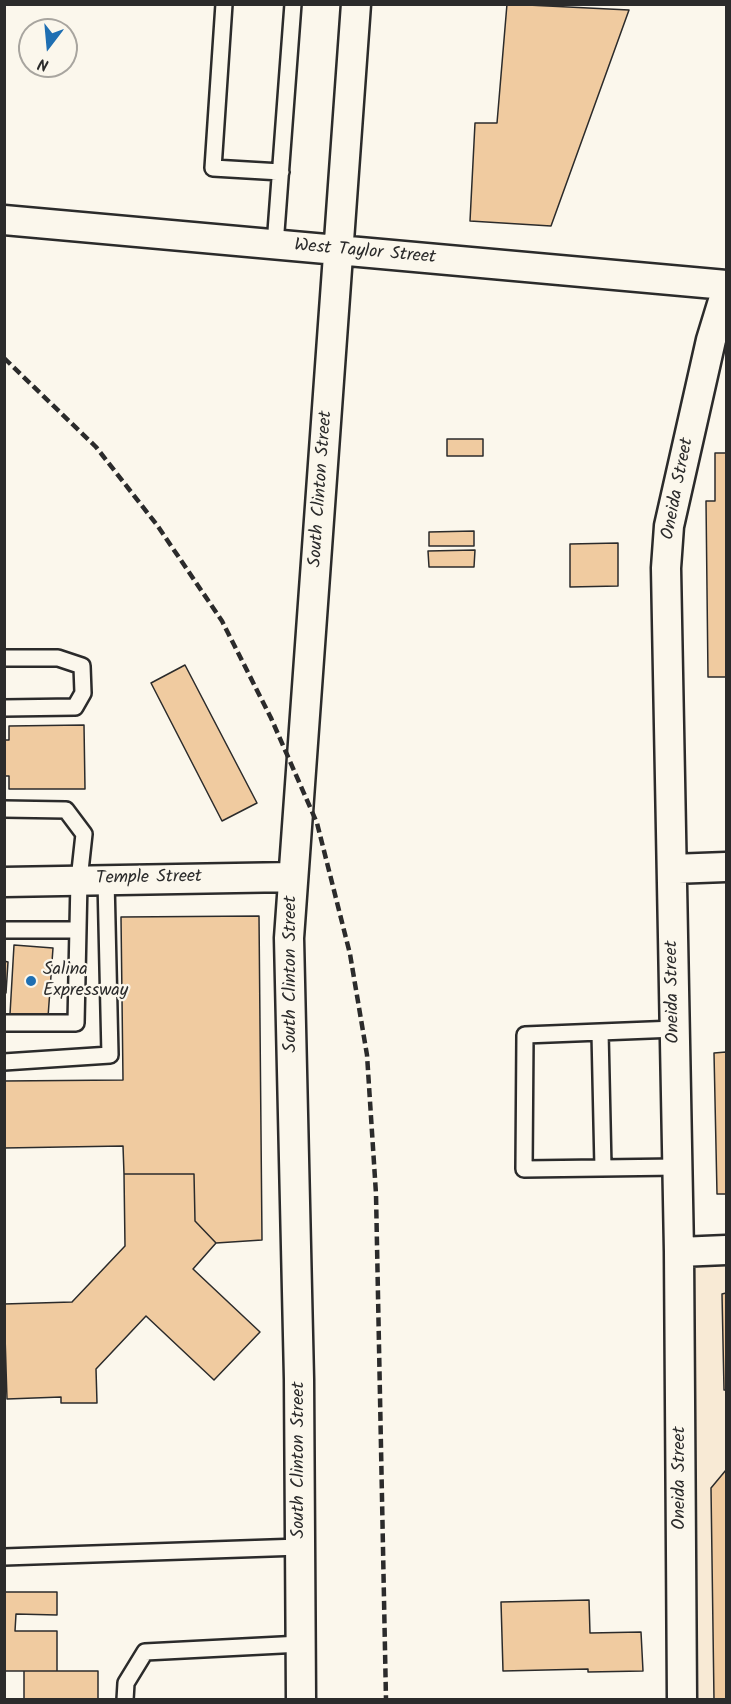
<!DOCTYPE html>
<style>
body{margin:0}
#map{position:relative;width:731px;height:1704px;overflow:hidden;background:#fbf7ec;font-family:Kalam,sans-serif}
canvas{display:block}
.frame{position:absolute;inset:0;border:6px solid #2b2b2b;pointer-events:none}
.north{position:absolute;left:18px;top:18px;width:60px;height:60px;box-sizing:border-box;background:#fbf7ec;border:2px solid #a8a59f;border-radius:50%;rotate:196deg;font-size:16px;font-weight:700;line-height:24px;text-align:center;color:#2b2b2b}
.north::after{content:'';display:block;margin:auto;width:21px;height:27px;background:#1f6fb2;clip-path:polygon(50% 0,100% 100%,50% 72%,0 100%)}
</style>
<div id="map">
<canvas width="731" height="1704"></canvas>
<div class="frame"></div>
<div class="north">N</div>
</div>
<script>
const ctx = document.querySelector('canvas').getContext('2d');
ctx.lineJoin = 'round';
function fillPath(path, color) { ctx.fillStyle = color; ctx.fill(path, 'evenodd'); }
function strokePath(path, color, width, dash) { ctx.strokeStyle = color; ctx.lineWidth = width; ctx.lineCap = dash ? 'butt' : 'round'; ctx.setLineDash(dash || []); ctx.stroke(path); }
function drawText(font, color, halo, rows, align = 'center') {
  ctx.font = font + ' Kalam,sans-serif'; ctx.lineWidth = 4.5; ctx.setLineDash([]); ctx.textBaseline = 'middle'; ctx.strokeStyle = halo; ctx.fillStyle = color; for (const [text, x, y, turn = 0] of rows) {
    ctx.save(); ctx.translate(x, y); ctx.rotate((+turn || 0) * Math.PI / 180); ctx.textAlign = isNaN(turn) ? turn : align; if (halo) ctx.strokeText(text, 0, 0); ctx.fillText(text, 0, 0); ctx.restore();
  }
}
const built = new Path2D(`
 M726,1236V1699H692L679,1237Z`);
const building = new Path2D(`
 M507,4L629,10L551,226L470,221L475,123H497Z
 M447,439H483V456H447Z
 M715,453H726V677H708L706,501H715Z
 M474,531V546H429V532Z
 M618,543V586L570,587V544Z
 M475,550L474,567H429L428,551Z
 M185,665L257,803L222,821L151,683Z
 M84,725L85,789H9V776H4V740H9V726Z
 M259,916L262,1240L216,1243L195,1221L194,1174H124L123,1146L4,1148V1081L123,1080L121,917Z
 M14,945L53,948L48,1017L10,1014Z
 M4,961L8,962L6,993H4Z
 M726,1052V1194H717L714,1053Z
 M124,1174H194L195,1221L216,1243L193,1269L260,1332L214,1380L146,1316L96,1369L97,1403H61V1397L7,1399L4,1304L72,1302L125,1246Z
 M726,1293V1390H724L722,1294Z
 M726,1470V1700H714L711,1488Z
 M4,1592H57V1615L16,1614L15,1631H57V1671H4Z
 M589,1600L590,1633L641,1632L643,1671L588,1672V1669L503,1671L501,1602Z
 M24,1671H98V1700H24Z`);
const service = new Path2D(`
 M224,4L213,168L281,172
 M275,245L293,4
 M4,658H58L82,666L83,693L75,707L4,708
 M4,809L66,810L84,834L79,880L76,1023H4
 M4,930H77
 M675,1029L525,1035L524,1169L678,1167
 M600,1032L603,1168
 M4,1062L110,1055L106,880
 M4,1557L300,1547
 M125,1700L126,1683L145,1652L301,1644`);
const minor = new Path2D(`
 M4,220L726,285
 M672,869L726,867
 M4,882L293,877
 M679,1252L726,1250
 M301,1700L299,1379L289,938L356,4
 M682,1700L679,1252L666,568L669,526L711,340L726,291`);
const rail = new Path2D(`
 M4,358L96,447L157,525L222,621L271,718L317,823L350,954L367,1055L376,1194L386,1700`);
const markers = [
 [31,981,6,"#1f6fb2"]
];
const streetNames = [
 ["West Taylor Street",365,253,5],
 ["South Clinton Street",322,489,-86],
 ["Oneida Street",679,489,-79],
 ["Temple Street",149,879,-1],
 ["South Clinton Street",292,974,-90],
 ["Oneida Street",674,992,-91],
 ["South Clinton Street",300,1460,-90],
 ["Oneida Street",681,1478,-90]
];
const poiNames = [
 ["Salina",43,971],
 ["Expressway",43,992]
];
fillPath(built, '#f8ead5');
fillPath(building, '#f0cba0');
strokePath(building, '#2b2b2b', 1.5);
strokePath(service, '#2b2b2b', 20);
strokePath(minor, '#2b2b2b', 33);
strokePath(service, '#fbf7ec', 15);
strokePath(minor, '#fbf7ec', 28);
strokePath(rail, '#2b2b2b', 4.5, [9, 4.5]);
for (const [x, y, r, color] of markers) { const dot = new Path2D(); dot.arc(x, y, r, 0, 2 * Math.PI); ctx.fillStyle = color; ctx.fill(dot); strokePath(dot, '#fbf7ec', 2); }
drawText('18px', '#2b2b2b', '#fbf7ec', streetNames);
drawText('18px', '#2b2b2b', '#fbf7ec', poiNames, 'left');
</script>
